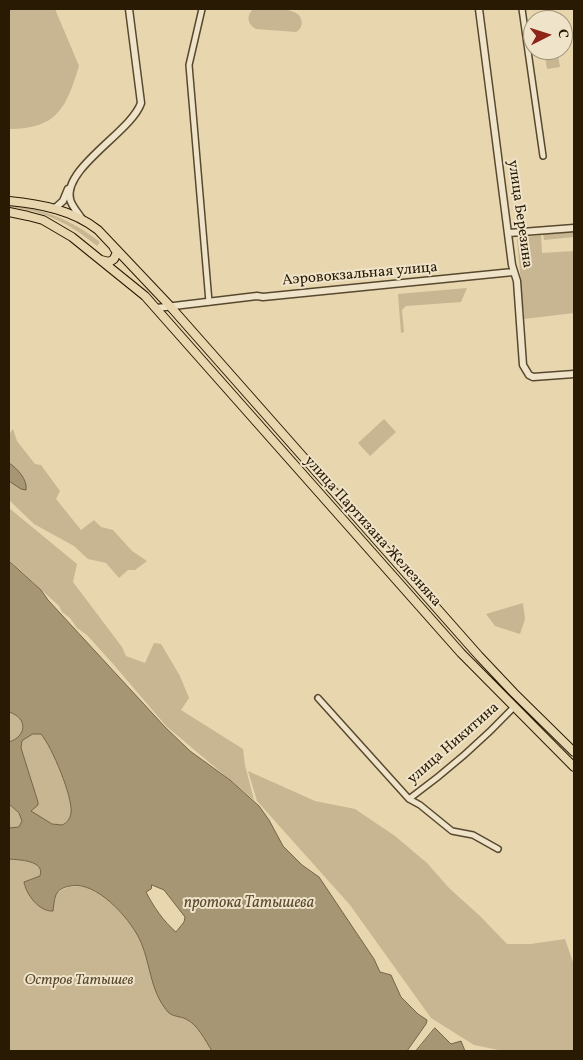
<!DOCTYPE html>
<meta charset="utf-8">
<style>
body{margin:0}
#map{position:relative;width:583px;height:1060px;overflow:hidden;background:#e7d6ae;font-family:Vollkorn,serif}
canvas{display:block}
.frame{position:absolute;inset:0;border:10px solid #291a03;pointer-events:none}
.north{position:absolute;left:523px;top:10px;width:50px;height:50px;box-sizing:border-box;background:#efe4ca;border:1px solid #a0937a;border-radius:50%;rotate:85deg;font-size:14px;font-weight:700;line-height:20px;text-align:center;color:#291a03}
.north::after{content:'';display:block;margin:auto;width:18px;height:22px;background:#8f2418;clip-path:polygon(50% 0,100% 100%,50% 72%,0 100%)}
</style>
<div id="map">
<canvas width="583" height="1060"></canvas>
<div class="frame"></div>
<div class="north">С</div>
</div>
<script>
const ctx = document.querySelector('canvas').getContext('2d');
ctx.lineJoin = 'round';
function fillPath(path, color) { ctx.fillStyle = color; ctx.fill(path, 'evenodd'); }
function strokePath(path, color, width, dash) { ctx.strokeStyle = color; ctx.lineWidth = width; ctx.lineCap = dash ? 'butt' : 'round'; ctx.setLineDash(dash || []); ctx.stroke(path); }
function drawText(font, color, halo, rows, align = 'center') {
  ctx.font = font + ' Vollkorn,serif'; ctx.lineWidth = 4; ctx.setLineDash([]); ctx.textBaseline = 'middle'; ctx.strokeStyle = halo; ctx.fillStyle = color; for (const [text, x, y, turn = 0] of rows) {
    ctx.save(); ctx.translate(x, y); ctx.rotate((+turn || 0) * Math.PI / 180); ctx.textAlign = isNaN(turn) ? turn : align; if (halo) ctx.strokeText(text, 0, 0); ctx.fillText(text, 0, 0); ctx.restore();
  }
}
const green = new Path2D(`
 M9,9H55L79,66C66,108 57,129 9,129Z
 M253,9C265,9 298,6 301,19C303,24 301,29 296,32L256,29C247,24 246,16 253,9Z
 M558,55L560,67L547,69L545,57Z
 M9,205C44,209 72,220 100,242L97,246C69,223 45,211 9,207Z
 M574,232V237L544,240L543,234Z
 M541,235L542,253L574,251V313L524,319L517,238Z
 M467,288L461,302L406,306L402,310L404,332L401,333L398,294Z
 M384,419L396,432L370,456L358,443Z
 M13,429L17,441L35,464L41,465L60,491L56,499L81,530L94,520L101,527L113,530L132,551L147,561L135,570H128L119,578L106,563L88,559L74,546L34,524L9,500V434Z
 M9,508L77,564L73,582L122,647L126,656L145,663L154,643L161,644L180,676L189,698L181,710L243,749L245,765L254,800L166,726L114,665L87,635L77,628L70,618L62,612L59,606L9,560Z
 M523,603L525,619L520,634L495,626L486,614Z
 M9,712C29,718 26,737 9,742Z
 M33,734H41C52,747 73,797 71,813C70,819 67,823 62,825L52,824L32,814L30,811L38,805V802L21,748L22,741Z
 M248,771L315,801L355,809L395,836L427,863L449,888L480,916L507,944H531L565,939L574,965V1051H503L474,1045L431,1018L350,905L257,801Z
 M9,804C15,810 23,815 22,824L19,827L9,828Z
 M9,859C19,860 45,860 40,876L24,882V885C31,895 36,906 47,911C51,905 54,894 58,892C70,884 87,885 98,892C110,898 133,925 139,937C150,958 148,980 162,1002C174,1021 175,1011 189,1021C199,1028 206,1041 212,1051H9Z`);
const water = new Path2D(`
 M9,463C17,468 28,480 26,490L21,489L9,481Z
 M9,561L41,590L48,600L165,727L190,751L230,780L259,806L269,820L283,846L302,865L319,877L374,959L380,972L391,975L401,997L418,1014L427,1020L426,1024L407,1051H212C205,1040 198,1025 186,1019C180,1016 173,1017 168,1012C149,990 151,962 139,938C129,918 96,880 70,886C54,889 55,897 53,911C39,912 26,894 24,882L40,876C45,860 19,860 9,859V828L19,827L22,821L19,813L9,804V742C26,737 29,718 9,712ZM33,734H41C52,747 73,797 71,813C70,819 67,823 62,825L52,824L31,811L38,805V802L21,748L22,741ZM152,885L164,890L185,917L184,922L176,932C164,922 153,906 146,892L151,889Z
 M435,1028L451,1044L461,1041L465,1051H416Z`);
const minor = new Path2D(`
 M202,9L189,65L209,302
 M522,9L543,156
 M318,698L409,799L420,805L452,831L473,835L498,849
 M409,799C446,772 482,741 514,707`);
const tertiary = new Path2D(`
 M479,9L512,265L517,281L523,365L529,375L533,377L574,374
 M54,209L63,201L68,189
 M82,219C78,213 71,205 70,199C63,168 132,131 141,103L129,9
 M509,233L574,228
 M157,308L257,296L263,297L513,272`);
const primary = new Path2D(`
 M9,201C40,204 73,210 98,230L169,305L479,656L514,693L574,752
 M9,212L28,216L43,220L72,237L145,296L461,653L574,767
 M101,260L109,262L114,259L117,252L114,248`);
const streetNames = [
 ["улица Березина",519,214,82],
 ["Аэровокзальная улица",360,275,-5],
 ["улица Партизана Железняка",372,532,48],
 ["улица Никитина",454,744,-41]
];
const parkNames = [
 ["Остров Татышев",79,981]
];
const waterNames = [
 ["протока Татышева",249,904]
];
fillPath(green, '#c7b691');
fillPath(water, '#a69674');
strokePath(water, '#746447', 1);
strokePath(minor, '#58492e', 8);
strokePath(tertiary, '#58492e', 9);
strokePath(primary, '#291a03', 10);
strokePath(minor, '#efe4ca', 5);
strokePath(tertiary, '#efe4ca', 6);
strokePath(primary, '#e7d6ae', 8);
drawText('15px', '#291a03', '#efe4ca', streetNames);
drawText('italic 15px', '#58492e', '#efe4ca', parkNames);
drawText('italic 16px', '#5b4c30', '#efe4ca', waterNames);
</script>
